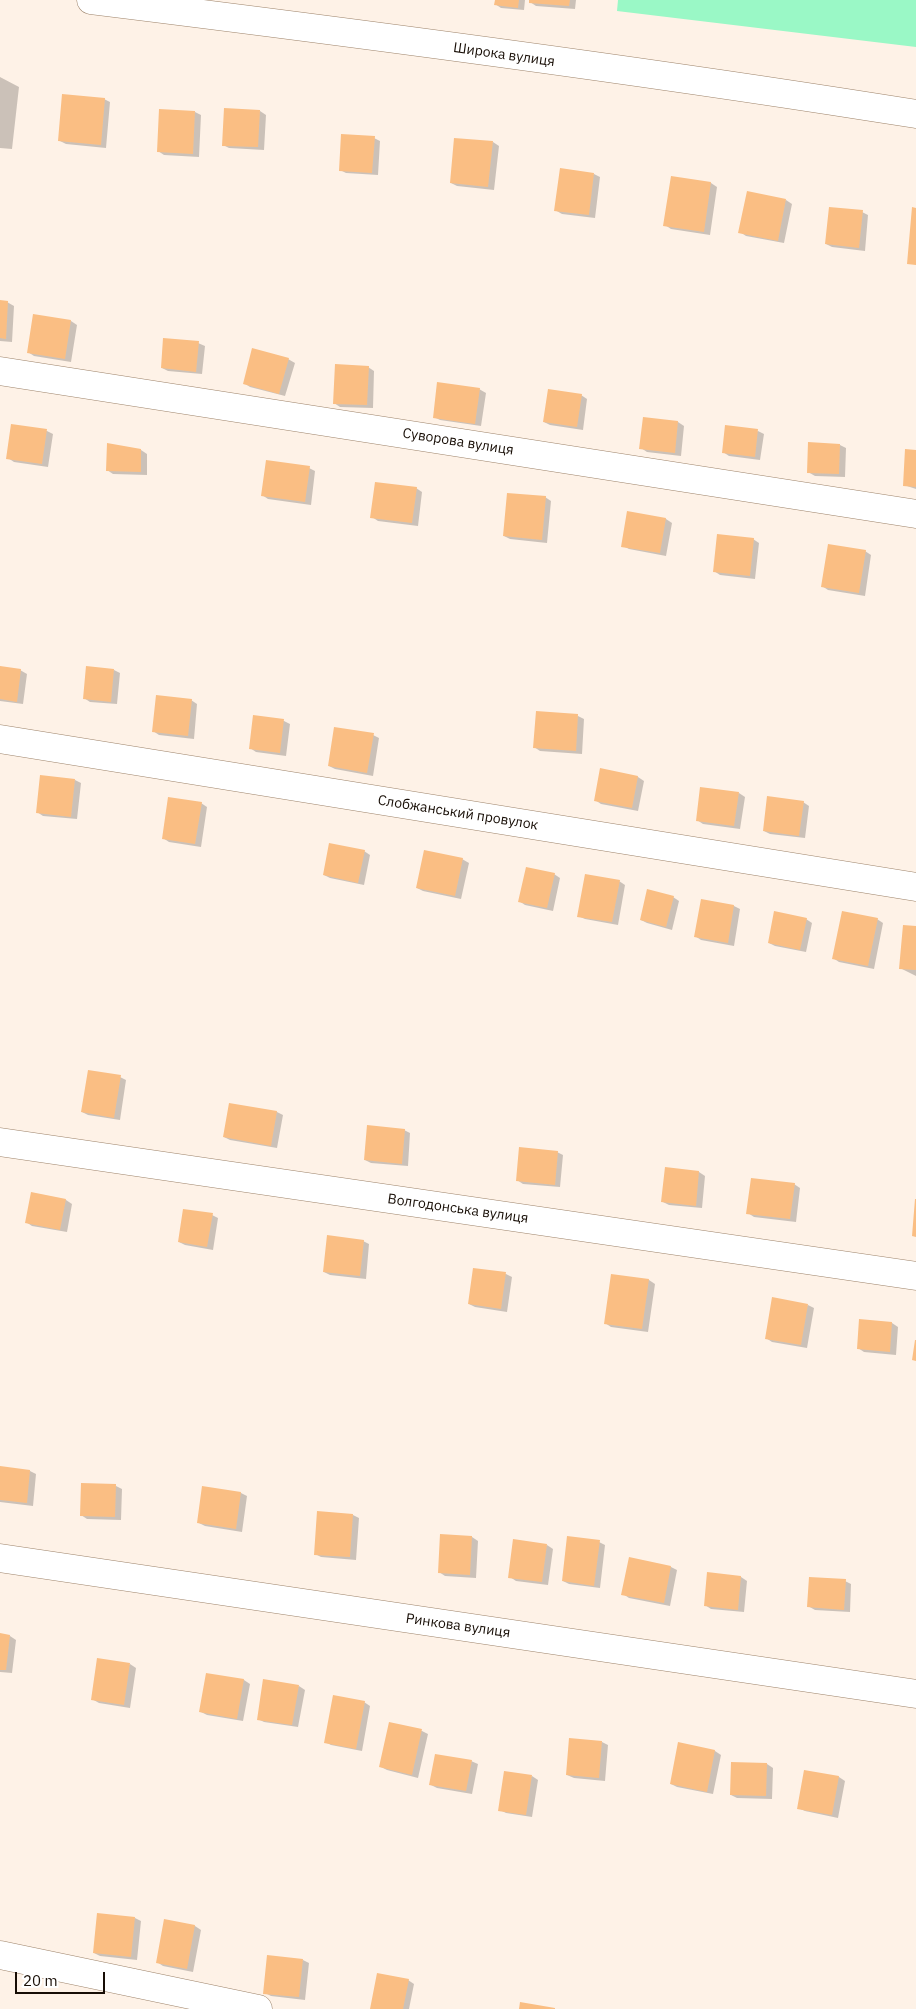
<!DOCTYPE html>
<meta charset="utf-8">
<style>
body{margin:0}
#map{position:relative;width:916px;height:2009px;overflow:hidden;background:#fef2e7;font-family:"IBM Plex Sans",sans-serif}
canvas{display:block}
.scale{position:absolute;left:15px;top:1972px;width:90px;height:22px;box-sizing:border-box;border:2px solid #170d05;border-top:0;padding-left:6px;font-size:15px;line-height:18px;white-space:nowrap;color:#170d05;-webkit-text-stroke:4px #fff;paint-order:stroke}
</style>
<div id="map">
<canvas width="916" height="2009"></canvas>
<div class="scale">20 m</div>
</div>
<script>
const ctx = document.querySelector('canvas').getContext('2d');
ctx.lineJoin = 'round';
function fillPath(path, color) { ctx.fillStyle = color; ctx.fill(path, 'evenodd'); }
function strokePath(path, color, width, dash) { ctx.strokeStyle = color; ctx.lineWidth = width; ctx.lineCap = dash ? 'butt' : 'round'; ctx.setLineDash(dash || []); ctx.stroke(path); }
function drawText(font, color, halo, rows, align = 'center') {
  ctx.font = font + ' "IBM Plex Sans",sans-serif'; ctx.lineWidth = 4.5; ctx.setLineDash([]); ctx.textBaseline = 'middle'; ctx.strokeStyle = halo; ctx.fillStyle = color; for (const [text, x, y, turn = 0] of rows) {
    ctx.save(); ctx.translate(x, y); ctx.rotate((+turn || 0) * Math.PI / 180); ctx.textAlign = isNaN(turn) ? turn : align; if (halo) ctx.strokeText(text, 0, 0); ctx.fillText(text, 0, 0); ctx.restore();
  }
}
const green = new Path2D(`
 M618,0H916V47L617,11Z`);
const shadow = new Path2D(`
 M496,0H525L524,10L501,8L495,4Z
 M530,0H576L575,9L536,6L530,2Z
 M0,77L19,87L12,149L0,148Z
 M104,99L110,102L106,148L66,144L60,141Z
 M260,111L266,115L264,150L229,148L223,145Z
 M195,112L201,115L199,157L164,155L158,151Z
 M374,138L380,141L378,175L346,173L340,170Z
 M493,142L499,146L494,190L457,186L451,183Z
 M594,174L600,177L595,218L562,214L555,210Z
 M672,177L711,183L717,187L710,235L671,229L665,225Z
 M786,200L792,204L784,243L746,236L740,232Z
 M862,212L868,215L865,251L832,247L826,244Z
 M0,302H7L14,306L12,342L0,341Z
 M34,315L71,321L77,325L71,362L34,356L28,352Z
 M198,343L205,346L202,374L168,371L162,368Z
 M288,359L295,363L285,396L250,387L244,383Z
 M368,367L374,371L373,408L340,407L334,403Z
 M479,389L486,393L481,426L440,420L434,417Z
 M581,395L587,399L583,430L550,425L544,422Z
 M644,418L678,422L684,426L681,456L647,452L641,448Z
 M12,426L47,431L53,434L48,467L14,462L8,458Z
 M758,431L764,434L760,460L729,456L723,452Z
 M840,445L846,448L845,477L815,476L808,472Z
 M141,450L147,454V475L113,474L107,470Z
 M916,451V489L904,485Z
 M309,468L315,471L311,505L268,499L262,495Z
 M416,488L422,492L418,526L378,521L372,517Z
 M545,497L551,501L547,543L510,539L504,536Z
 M628,512L666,519L672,523L666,556L629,549L623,546Z
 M753,539L759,543L755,579L720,575L714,571Z
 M865,551L871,555L865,596L828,590L822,586Z
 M0,667L20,670L27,674L23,704L0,701Z
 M114,670L120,673L117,704L90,702L84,698Z
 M191,700L197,704L194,739L159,735L153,731Z
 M578,716L584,719L582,754L540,751L534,747Z
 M254,717L284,721L290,724L286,756L256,752L250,748Z
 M373,735L379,738L373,776L335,769L329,766Z
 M601,770L638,777L644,781L638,811L601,804L595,800Z
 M75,780L81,783L77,819L43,816L37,812Z
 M739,793L745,797L740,829L703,824L697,820Z
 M803,802L809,806L805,838L770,834L764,831Z
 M201,803L207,807L201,847L169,842L163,838Z
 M364,851L370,855L364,885L330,878L324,875Z
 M462,859L469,863L461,899L423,891L417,888Z
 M554,874L560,878L553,911L525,905L519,901Z
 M619,881L625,885L618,925L585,919L578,916Z
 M673,897L679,901L672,930L647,923L641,920Z
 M702,900L734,906L740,909L734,946L701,940L695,936Z
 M806,919L812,923L806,952L775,946L769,943Z
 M877,919L883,923L874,969L839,962L833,958Z
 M916,928V976L900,968Z
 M120,1077L126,1080L120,1120L88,1115L82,1112Z
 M230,1104L277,1112L283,1115L277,1148L230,1140L224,1137Z
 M404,1130L410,1133L408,1166L371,1163L365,1160Z
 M557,1152L563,1155L560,1187L523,1184L517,1180Z
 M666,1169L699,1172L705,1176L702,1208L669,1205L663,1202Z
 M794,1184L800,1188L796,1222L754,1217L748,1213Z
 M32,1193L66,1200L72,1204L67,1232L32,1226L26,1222Z
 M212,1215L218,1218L213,1250L185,1245L179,1242Z
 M363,1241L369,1244L366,1279L330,1275L324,1272Z
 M474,1269L506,1274L512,1277L507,1312L475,1307L469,1304Z
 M612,1275L649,1280L655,1284L648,1332L611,1327L605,1323Z
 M808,1305L814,1308L807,1348L772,1342L766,1338Z
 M860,1320L892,1323L898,1327L896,1355L864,1352L858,1348Z
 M0,1468L30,1471L36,1474L33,1506L0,1502Z
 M116,1486L122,1489L121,1520L87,1519L81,1515Z
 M203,1488L241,1493L247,1496L242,1532L205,1526L199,1523Z
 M353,1515L359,1518L356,1560L321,1557L315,1554Z
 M441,1535L472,1537L478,1541L476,1578L445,1576L439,1572Z
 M599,1542L605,1545L600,1588L569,1584L563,1581Z
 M547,1545L553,1549L548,1585L516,1581L510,1577Z
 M630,1559L671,1567L677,1570L670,1606L629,1598L623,1594Z
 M709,1574L741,1577L747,1581L744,1612L711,1609L705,1605Z
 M845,1581L851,1584L850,1612L815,1610L808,1606Z
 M0,1635L10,1636L16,1640L12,1673L0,1672Z
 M130,1664L136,1668L130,1708L99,1703L92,1699Z
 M207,1674L244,1680L250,1684L243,1721L207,1715L201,1712Z
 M299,1686L305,1690L298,1727L264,1722L258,1719Z
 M364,1702L370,1706L362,1751L331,1745L325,1742Z
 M390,1723L422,1731L428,1734L418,1778L387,1770L381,1767Z
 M602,1742L608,1745L605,1781L574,1778L567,1775Z
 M679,1744L715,1751L721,1755L713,1794L677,1787L671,1784Z
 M471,1761L478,1764L472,1794L437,1788L431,1785Z
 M767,1764L773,1768L772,1799L737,1798L731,1795Z
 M805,1771L839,1777L845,1781L838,1818L805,1811L798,1808Z
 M532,1776L538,1780L532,1817L506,1813L500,1810Z
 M135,1918L141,1921L137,1960L100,1956L94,1953Z
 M165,1920L195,1926L201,1930L193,1972L163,1966L157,1962Z
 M303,1960L309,1963L305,2000L271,1996L265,1993Z
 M408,1980L414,1984L409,2009H371Z`);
const building = new Path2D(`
 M495,0H519L518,8L494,5Z
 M529,0H570L569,6L529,3Z
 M62,94L105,98L101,145L58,141Z
 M224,108L260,110L258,147L222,146Z
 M159,109L195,111L193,154L157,152Z
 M341,134L375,136L372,173L339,171Z
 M454,138L493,141L488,187L450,183Z
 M560,168L594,173L589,215L554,211Z
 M671,176L711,182L704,232L663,226Z
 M747,191L786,199L778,241L738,233Z
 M829,207L863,210L859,248L825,244Z
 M912,207L916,208V265L907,264Z
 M0,300L8,301L6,339L0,338Z
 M33,314L71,320L65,359L27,353Z
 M163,338L199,341L196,372L161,368Z
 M252,348L289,358L279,394L243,384Z
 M335,364L369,366L367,405L333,404Z
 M437,382L480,388L475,424L433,418Z
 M548,389L582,394L577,427L543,422Z
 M643,417L678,421L675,453L639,449Z
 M11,424L47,429L42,464L6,459Z
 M725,425L758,429L755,457L722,453Z
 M808,442L840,444L839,474L807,473Z
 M107,443L141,449V472L106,471Z
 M905,449L916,450V487L903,486Z
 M266,460L310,466L305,502L261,496Z
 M375,482L417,487L412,523L370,518Z
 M507,493L546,496L542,540L503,536Z
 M627,511L666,518L660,553L621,547Z
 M717,534L754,538L750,576L713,572Z
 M828,544L866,550L859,593L821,587Z
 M0,666L21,669L17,702L0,699Z
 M86,666L114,669L111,702L83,699Z
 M156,695L192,699L188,736L152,732Z
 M536,711L578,714L576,751L533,748Z
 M253,715L284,719L280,753L249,749Z
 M334,727L374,733L367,773L328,766Z
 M600,768L638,776L632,808L594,801Z
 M40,775L75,779L71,817L36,813Z
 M700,787L739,792L734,826L696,821Z
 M767,796L804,801L799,836L763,831Z
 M168,797L202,802L195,844L162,839Z
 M329,843L365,850L358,883L323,875Z
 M424,850L463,858L455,896L416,888Z
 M526,867L555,873L547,908L518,902Z
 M585,874L620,880L612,922L577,917Z
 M647,889L674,896L666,927L640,920Z
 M701,899L734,905L728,943L694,937Z
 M774,911L807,918L800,950L768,943Z
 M842,911L878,918L868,966L832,959Z
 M903,925L916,926V970L899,969Z
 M88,1070L121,1075L114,1118L81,1112Z
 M229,1103L277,1111L271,1146L223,1137Z
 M367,1125L405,1129L402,1164L364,1160Z
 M519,1147L558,1151L555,1185L516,1181Z
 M665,1167L699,1171L696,1206L661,1202Z
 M751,1178L795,1183L790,1219L746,1214Z
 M31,1192L66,1199L60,1230L25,1223Z
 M915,1199H916V1237L912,1236Z
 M183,1209L213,1213L207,1247L178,1242Z
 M327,1235L364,1240L360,1276L323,1272Z
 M473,1268L506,1272L501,1309L468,1304Z
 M611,1274L649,1279L642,1329L604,1324Z
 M772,1297L808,1304L801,1345L765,1339Z
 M859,1319L892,1322L890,1352L857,1349Z
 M915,1340H916V1361L912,1360Z
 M0,1466L30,1470L27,1503L0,1500Z
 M81,1483L116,1484L115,1517L80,1516Z
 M202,1486L241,1492L236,1529L197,1523Z
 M317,1511L353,1514L350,1557L314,1555Z
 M440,1534L472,1536L470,1575L438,1573Z
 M567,1536L600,1540L594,1586L562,1581Z
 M513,1539L547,1544L542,1582L508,1578Z
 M629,1557L671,1566L664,1603L621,1595Z
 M707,1572L741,1576L738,1610L704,1606Z
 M809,1577L846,1579L844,1610L807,1607Z
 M0,1633L10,1635L6,1670H0Z
 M97,1658L130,1663L124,1705L91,1700Z
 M206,1673L244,1679L237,1719L199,1712Z
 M263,1679L299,1685L292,1725L257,1720Z
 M333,1695L365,1701L356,1749L324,1743Z
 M389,1722L422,1729L412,1775L379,1767Z
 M569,1738L602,1741L599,1778L566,1775Z
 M678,1742L715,1750L707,1792L670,1784Z
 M435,1754L472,1760L466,1791L429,1785Z
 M731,1762L767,1763L766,1796L730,1795Z
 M804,1770L839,1776L832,1815L797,1809Z
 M504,1771L532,1775L526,1815L498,1811Z
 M97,1913L135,1917L131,1957L93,1953Z
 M164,1919L195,1925L187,1969L156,1963Z
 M267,1955L303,1959L299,1997L263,1994Z
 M377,1973L409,1979L403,2009H370Z
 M520,2002L555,2008V2009H519Z`);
const street = new Path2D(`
 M91,0C366,34 642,70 916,114
 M0,371L916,514
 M0,739L916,887
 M0,1142L916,1276
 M0,1558L916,1694
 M0,1955L258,2009`);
const streetNames = [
 ["Широка вулиця",504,55,8],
 ["Суворова вулиця",458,442,9],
 ["Слобжанський провулок",458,813,9],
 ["Волгодонська вулиця",458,1209,8],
 ["Ринкова вулиця",458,1626,8]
];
fillPath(green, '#9af8c6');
fillPath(shadow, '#0003');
fillPath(building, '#fabe83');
strokePath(street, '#9d836a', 29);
strokePath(street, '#fff', 28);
drawText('14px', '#170d05', '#fff', streetNames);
</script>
